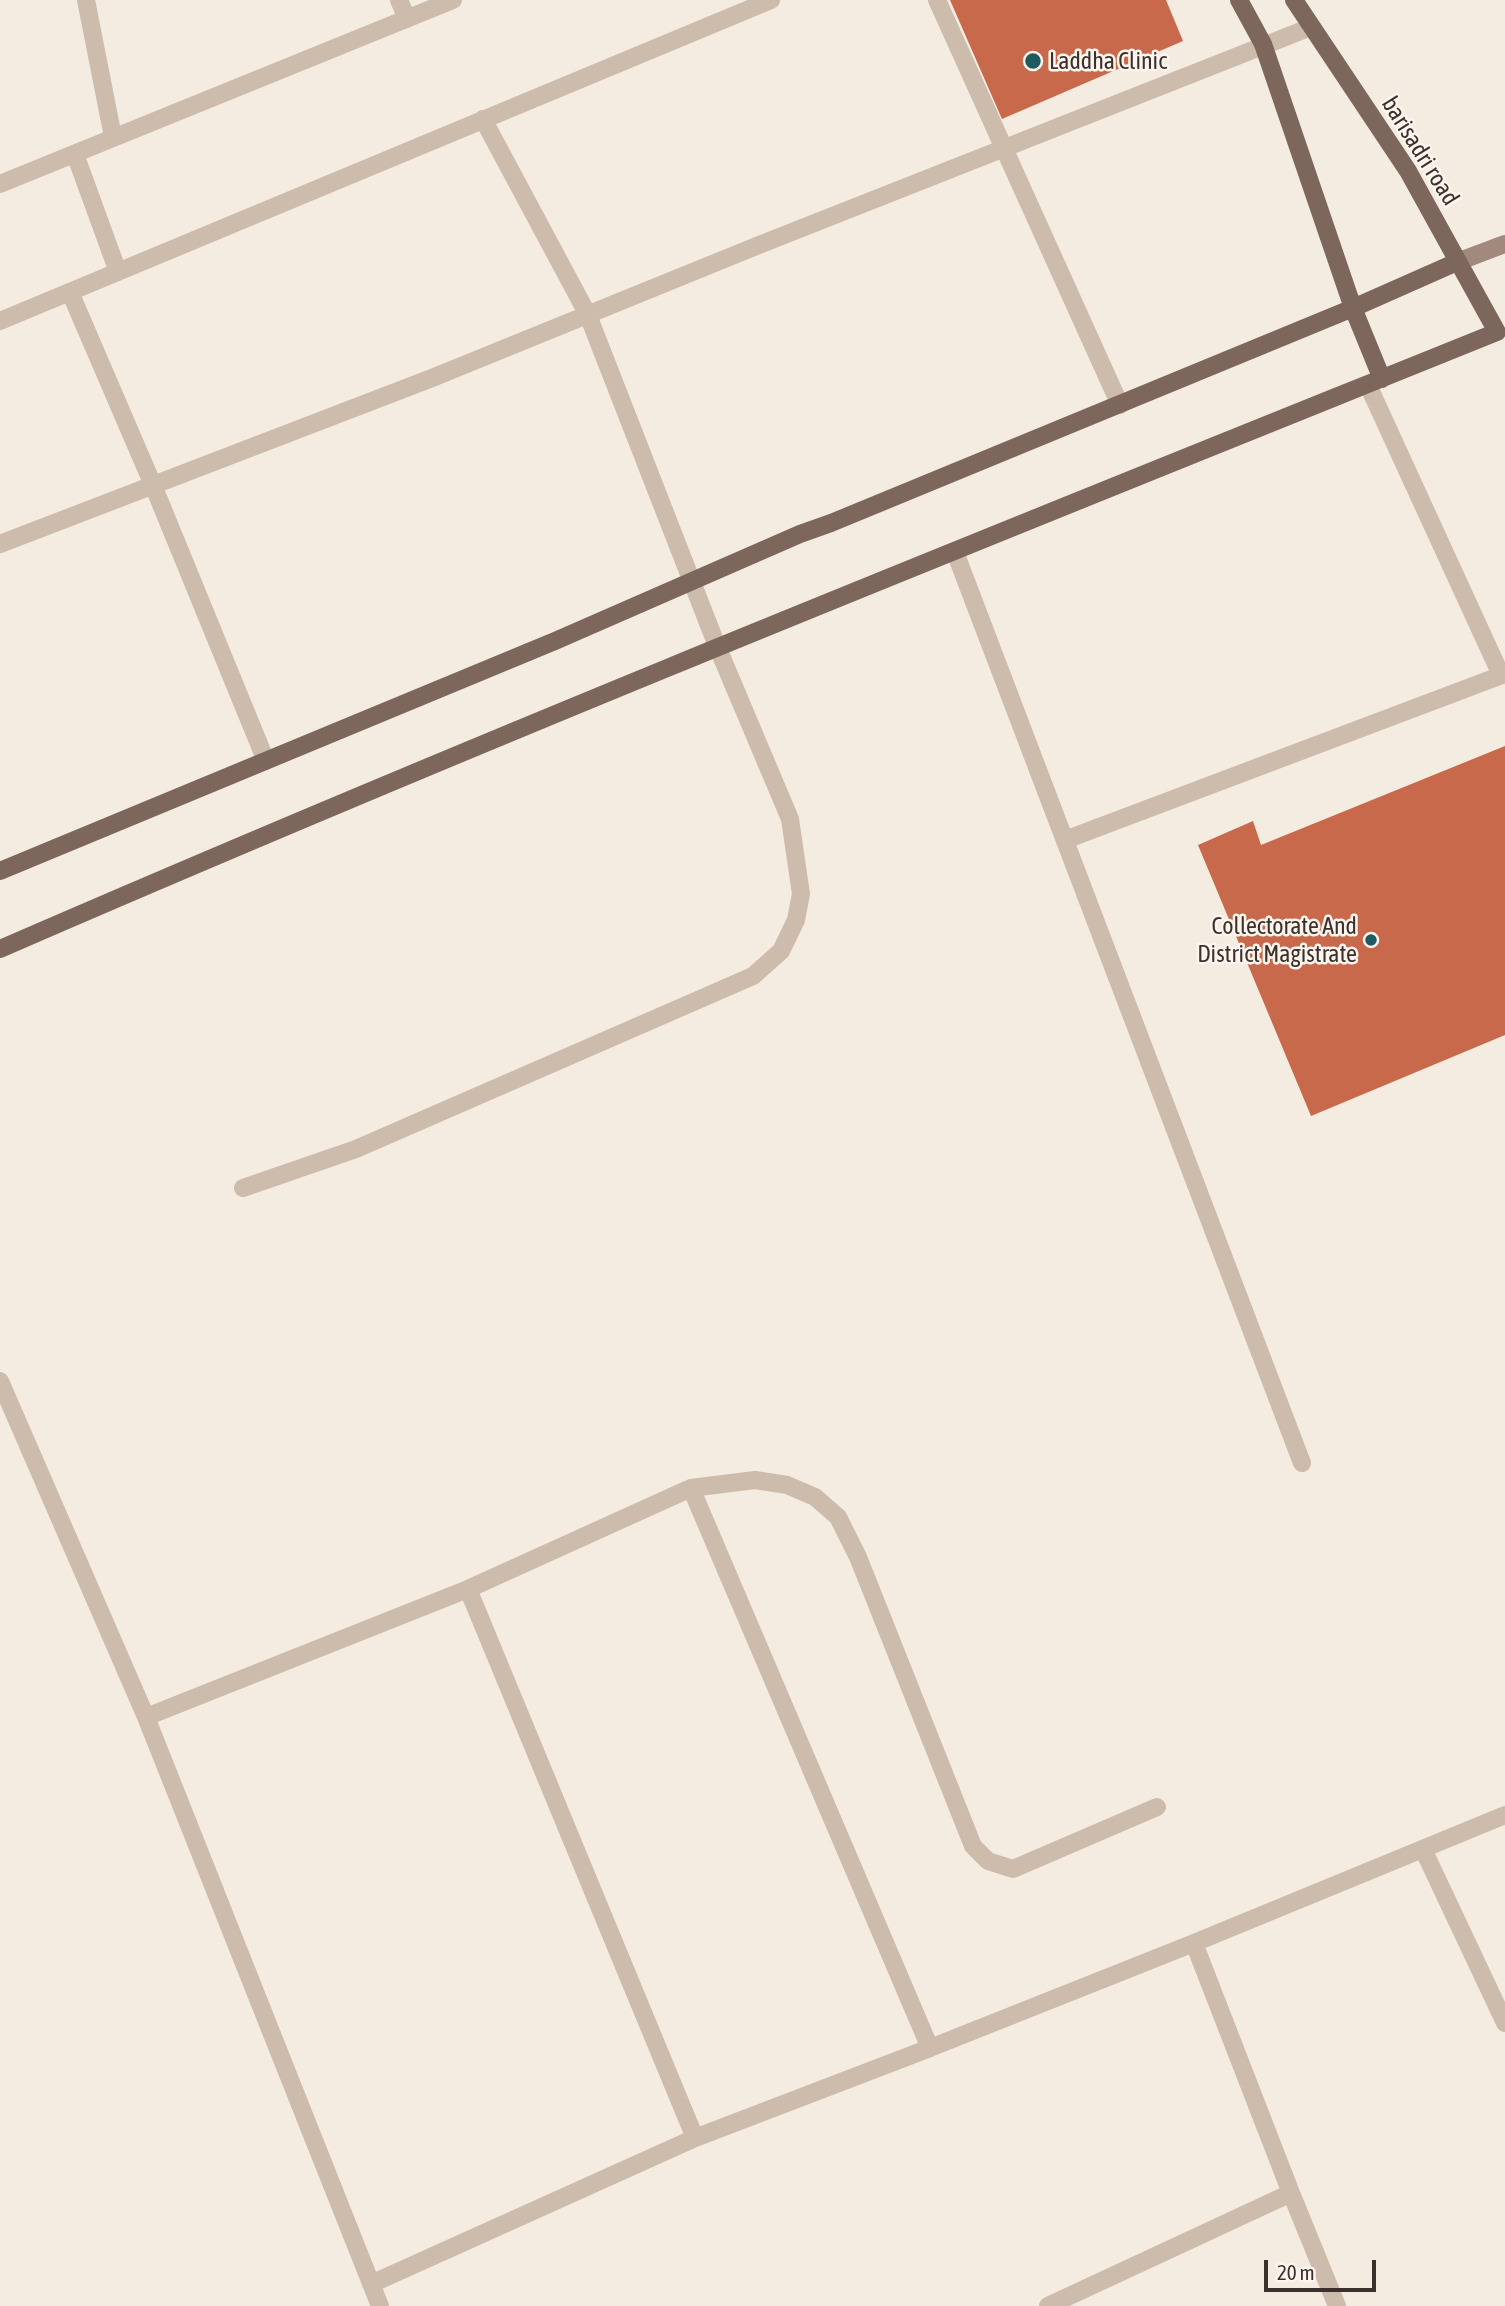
<!DOCTYPE html>
<style>
body{margin:0}
#map{position:relative;width:1505px;height:2306px;overflow:hidden;background:#f4ebe1;font-family:"Asap Condensed",sans-serif}
canvas{display:block}
.scale{position:absolute;left:1264px;top:2260px;width:112px;height:32px;box-sizing:border-box;border:4px solid #3b302b;border-top:0;padding-left:9px;font-size:21px;line-height:24px;white-space:nowrap;color:#3b302b;-webkit-text-stroke:5px #fbf5ee;paint-order:stroke}
</style>
<div id="map">
<canvas width="1505" height="2306"></canvas>
<div class="scale">20 m</div>
</div>
<script>
const ctx = document.querySelector('canvas').getContext('2d');
ctx.lineJoin = 'round';
function fillPath(path, color) { ctx.fillStyle = color; ctx.fill(path, 'evenodd'); }
function strokePath(path, color, width, dash) { ctx.strokeStyle = color; ctx.lineWidth = width; ctx.lineCap = dash ? 'butt' : 'round'; ctx.setLineDash(dash || []); ctx.stroke(path); }
function drawText(font, color, halo, rows, align = 'center') {
  ctx.font = font + ' "Asap Condensed",sans-serif'; ctx.lineWidth = 5; ctx.setLineDash([]); ctx.textBaseline = 'middle'; ctx.strokeStyle = halo; ctx.fillStyle = color; for (const [text, x, y, turn = 0] of rows) {
    ctx.save(); ctx.translate(x, y); ctx.rotate((+turn || 0) * Math.PI / 180); ctx.textAlign = isNaN(turn) ? turn : align; if (halo) ctx.strokeText(text, 0, 0); ctx.fillText(text, 0, 0); ctx.restore();
  }
}
const building = new Path2D(`
 M950,0H1166L1183,41L1002,119Z
 M1505,746V1035L1311,1116L1198,845L1253,821L1261,845Z`);
const service = new Path2D(`
 M1368,385L1501,675
 M1065,840L1505,674`);
const minor = new Path2D(`
 M86,0L113,137
 M399,0L407,19
 M937,0L1120,405
 M75,154L118,272
 M0,184L453,0
 M70,292L153,485L266,761
 M0,321L771,0
 M0,544L432,378L759,245L1311,27
 M955,552L1302,1463
 M243,1188L356,1149L753,976L781,951L796,920L801,894L790,819L717,646L588,315L483,119
 M0,1381L146,1717L380,2306
 M691,1488L755,1480L787,1485L815,1497L838,1517L858,1557L973,1846L988,1861L1013,1869L1157,1807
 M468,1589L691,1488L930,2048L695,2138
 M146,1717L468,1589L695,2138L371,2284
 M1423,1849L1505,2023
 M1194,1943L1505,1815
 M930,2048L1194,1943L1291,2193L1048,2306
 M1291,2193L1337,2306`);
const secondary = new Path2D(`
 M1457,262L1505,244`);
const primary = new Path2D(`
 M1239,0L1263,44L1353,308L1382,379
 M0,871L555,641L800,534L831,523L1353,308L1457,262
 M0,949C495,734 996,534 1497,332L1408,171L1294,0`);
const markers = [
 [1033,61,9,"#1f5a5e"],
 [1371,940,7,"#1f5a5e"]
];
const poiNames = [
 ["Laddha Clinic",1049,61],
 ["Collectorate And",1357,926,"right"],
 ["District Magistrate",1357,954,"right"]
];
const streetNames = [
 ["barisadri road",1420,151,58]
];
fillPath(building, '#c8694b');
strokePath(service, '#cdbbac', 18);
strokePath(minor, '#cdbbac', 18);
strokePath(secondary, '#a18a7d', 18);
strokePath(primary, '#7d675c', 18);
for (const [x, y, r, color] of markers) { const dot = new Path2D(); dot.arc(x, y, r, 0, 2 * Math.PI); ctx.fillStyle = color; ctx.fill(dot); strokePath(dot, '#fbf5ee', 2.5); }
drawText('24px', '#3b302b', '#fbf5ee', poiNames, 'left');
drawText('24px', '#3b302b', '#fbf5ee', streetNames);
</script>
